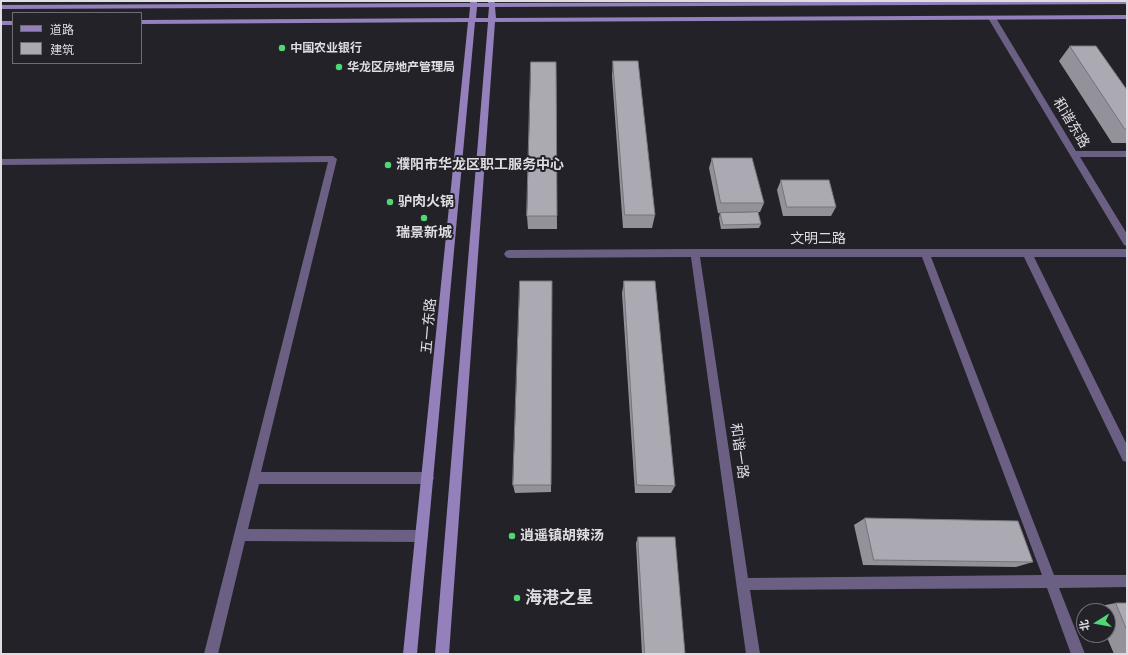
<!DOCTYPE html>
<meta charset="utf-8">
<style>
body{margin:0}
#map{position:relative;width:1128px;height:655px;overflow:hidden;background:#242229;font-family:"Work Sans","Noto Sans SC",sans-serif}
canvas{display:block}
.frame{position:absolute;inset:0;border:2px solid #dfdde2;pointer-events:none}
.legend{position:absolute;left:12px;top:12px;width:130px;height:52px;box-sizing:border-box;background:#242229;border:1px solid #6f6d73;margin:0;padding:5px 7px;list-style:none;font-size:12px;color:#dfdde2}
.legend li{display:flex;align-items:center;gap:8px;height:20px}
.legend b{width:20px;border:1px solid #6f6d73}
.north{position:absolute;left:1076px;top:603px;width:40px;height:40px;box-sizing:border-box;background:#242229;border:1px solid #6f6d73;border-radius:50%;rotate:259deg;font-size:11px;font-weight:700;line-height:16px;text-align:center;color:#dfdde2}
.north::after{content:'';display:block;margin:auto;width:14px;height:18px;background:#51d674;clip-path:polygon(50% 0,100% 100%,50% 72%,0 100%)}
</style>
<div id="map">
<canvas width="1128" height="655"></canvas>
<div class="frame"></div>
<ul class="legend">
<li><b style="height:5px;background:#9481bb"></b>道路</li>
<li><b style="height:11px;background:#aba9b2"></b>建筑</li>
</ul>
<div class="north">北</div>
</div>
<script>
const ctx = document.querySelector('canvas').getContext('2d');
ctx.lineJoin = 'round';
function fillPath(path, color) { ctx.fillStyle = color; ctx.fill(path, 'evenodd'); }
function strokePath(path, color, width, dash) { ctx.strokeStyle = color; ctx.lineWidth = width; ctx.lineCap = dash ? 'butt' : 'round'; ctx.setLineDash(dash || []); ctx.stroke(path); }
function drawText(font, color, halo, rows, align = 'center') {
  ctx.font = font + ' "Work Sans","Noto Sans SC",sans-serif'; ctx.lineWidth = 4; ctx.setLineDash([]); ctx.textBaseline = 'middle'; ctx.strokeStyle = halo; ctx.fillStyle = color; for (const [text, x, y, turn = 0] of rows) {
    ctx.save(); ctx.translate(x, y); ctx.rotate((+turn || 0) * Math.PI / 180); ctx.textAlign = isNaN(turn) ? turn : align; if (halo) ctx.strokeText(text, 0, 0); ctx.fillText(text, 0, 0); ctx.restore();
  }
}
const street = new Path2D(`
 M990,16H992L996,18L1076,151H1127V157H1080L1127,234V246L1124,245L988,18Z
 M333,156L337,159L261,472H428L432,474L434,478L432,482L428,484H259L248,529L422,530L426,532L428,536L426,540L422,542L245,541L218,654H204L328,162L1,165V159Z
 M695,249H1127V257H1034L1127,445V462L1123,461L1024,257H931L1054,575H1127V587L1059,588L1085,654H1071L1047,588L750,590L760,654H746L691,257L509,258L506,257L504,254L506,251L509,250ZM700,257H922L1042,575L748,578Z`);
const secondary = new Path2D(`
 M471,1H477V3H488V1H494L495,3L1127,1V4L495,7L496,18L1127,15V19L495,22L449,654H435L488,22H475L417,654H403L468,22L141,24V20L469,18L470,7L1,9V5L470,3ZM477,7H489L488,18H476Z
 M1,21H13V25H1Z`);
const wall = new Path2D(`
 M1070,46L1127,90V143H1112L1059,61Z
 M613,61L655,215L652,228H623L612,76Z
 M556,62L557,229H528L527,216Z
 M712,158L764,203L760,212L718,213L709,168Z
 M781,180L836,207L831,216H783L777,190Z
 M720,213L761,224L759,228L721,229L719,218Z
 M624,281L675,486L671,493H635L622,293Z
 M552,293L551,492L515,493L513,485Z
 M865,518L1033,562L1016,567L863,565L854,525Z
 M638,537L685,654H642L636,543Z
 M1116,603H1127V654H1114L1106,635H1108V611H1097L1095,607Z`);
const building = new Path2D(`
 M1070,46H1096L1127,90V129H1125Z
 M613,61H638L655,215H625Z
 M531,62H556L557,216H527Z
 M712,158H752L764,203H721Z
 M781,180H829L836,207H787Z
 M758,212L761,224L723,225L720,213Z
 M520,281H552L551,485H513Z
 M624,281H655L675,486L637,485Z
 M865,518L1018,521L1033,562L874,560Z
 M638,537H675L685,654H645Z
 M1116,603H1127V630Z`);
const markers = [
 [282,48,4,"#51d674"],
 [339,67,4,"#51d674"],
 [388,165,4,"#51d674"],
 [390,202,4,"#51d674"],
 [424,218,4,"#51d674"],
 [512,536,4,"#51d674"],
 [517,598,4,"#51d674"]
];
const farPoinames = [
 ["中国农业银行",290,48],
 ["华龙区房地产管理局",347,67]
];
const streetNames = [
 ["和谐东路",1071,123,59],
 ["文明二路",818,239],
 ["五一东路",429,326,-85],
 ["和谐一路",739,451,82]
];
const poiNames = [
 ["濮阳市华龙区职工服务中心",396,165],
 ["驴肉火锅",398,202],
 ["瑞景新城",424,233,"center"],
 ["逍遥镇胡辣汤",520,536]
];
const nearPoinames = [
 ["海港之星",525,598]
];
fillPath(street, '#6b6084');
fillPath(secondary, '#9481bb');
fillPath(wall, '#939199');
fillPath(building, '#aba9b2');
strokePath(building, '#78767d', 1);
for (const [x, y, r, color] of markers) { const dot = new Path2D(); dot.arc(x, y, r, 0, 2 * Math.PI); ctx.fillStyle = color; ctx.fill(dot); strokePath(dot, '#242229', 1.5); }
drawText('bold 12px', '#dfdde2', '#242229', farPoinames, 'left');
drawText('14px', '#dfdde2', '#242229', streetNames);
drawText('bold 14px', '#dfdde2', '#242229', poiNames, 'left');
drawText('bold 17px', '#dfdde2', '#242229', nearPoinames, 'left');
</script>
